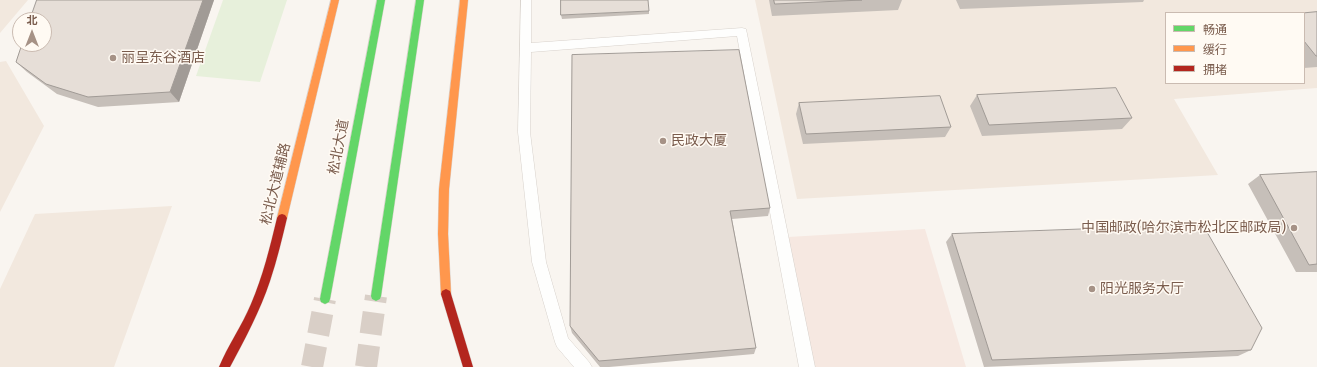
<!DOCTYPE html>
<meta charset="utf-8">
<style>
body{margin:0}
#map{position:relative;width:1317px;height:367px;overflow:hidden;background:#f9f5f0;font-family:"Fira Sans","Noto Sans SC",sans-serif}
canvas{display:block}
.legend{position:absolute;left:1165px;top:12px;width:140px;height:72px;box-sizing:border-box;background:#fffaf3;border:1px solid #cabbb1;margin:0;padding:5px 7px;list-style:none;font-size:12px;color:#7a5c4d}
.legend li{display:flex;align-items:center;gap:8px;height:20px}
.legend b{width:20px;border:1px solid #cabbb1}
.north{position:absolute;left:12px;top:12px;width:40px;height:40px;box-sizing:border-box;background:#fffaf3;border:1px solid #cabbb1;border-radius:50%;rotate:0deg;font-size:11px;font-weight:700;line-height:16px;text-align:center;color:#7a5c4d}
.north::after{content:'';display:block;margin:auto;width:14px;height:18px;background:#a69286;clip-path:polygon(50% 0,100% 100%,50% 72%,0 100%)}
</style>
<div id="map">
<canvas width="1317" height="367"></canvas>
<ul class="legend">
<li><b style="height:5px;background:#63d668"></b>畅通</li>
<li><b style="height:5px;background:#ff974d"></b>缓行</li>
<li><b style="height:5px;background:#b3261e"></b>拥堵</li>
</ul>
<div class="north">北</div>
</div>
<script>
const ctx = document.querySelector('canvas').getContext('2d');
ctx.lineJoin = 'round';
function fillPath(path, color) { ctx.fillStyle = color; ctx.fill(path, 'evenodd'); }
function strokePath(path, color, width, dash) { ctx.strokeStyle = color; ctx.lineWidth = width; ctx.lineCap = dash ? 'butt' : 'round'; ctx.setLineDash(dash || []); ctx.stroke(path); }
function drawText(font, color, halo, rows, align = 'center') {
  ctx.font = font + ' "Fira Sans","Noto Sans SC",sans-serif'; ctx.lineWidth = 3; ctx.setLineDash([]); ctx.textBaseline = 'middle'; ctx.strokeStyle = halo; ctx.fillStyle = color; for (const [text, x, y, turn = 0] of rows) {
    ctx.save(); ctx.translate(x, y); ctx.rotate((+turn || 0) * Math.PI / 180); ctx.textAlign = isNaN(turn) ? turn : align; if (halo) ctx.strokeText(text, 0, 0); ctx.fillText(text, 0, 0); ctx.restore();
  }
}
const residential = new Path2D(`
 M0,0H28L0,33Z
 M755,0H1317V88L1174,99L1218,175L797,199ZM1166,13H1304V83H1166Z
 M6,61L44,126L0,212V62Z
 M172,206L114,367H0V289L35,214Z`);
const commercial = new Path2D(`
 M925,229L966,367H815L788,237Z`);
const green = new Path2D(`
 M223,0H287L260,82L196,76Z`);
const highwayTunnel = new Path2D(`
 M312,367L325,299
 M366,367L376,296`);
const lane = new Path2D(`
 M521,0H531V43L742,28L746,29L815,367H799L737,36L531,52L530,132L546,262L568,338L589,362L592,367H574L557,347L555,342L532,262L518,132Z`);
const fast = new Path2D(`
 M377,0H385L330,299L329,302L325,304L321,302L320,299Z
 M416,0H424L381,296L380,299L376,301L372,299L371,296Z`);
const slow = new Path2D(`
 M331,0H339L287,218L285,221L282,222L279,221L277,218Z
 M460,0H468L449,189L448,234L451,294L450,297L446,299L442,297L441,294L438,234L439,189Z`);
const jam = new Path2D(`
 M282,214L285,215L287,218C282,239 277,260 270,281C260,311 245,339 230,367H219C228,345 242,326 251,304C263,276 270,247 277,218L279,215Z
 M446,289L450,291L451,294L473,367H463L441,294L442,291Z`);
const wall = new Path2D(`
 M37,0H214L179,102L98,107L57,94L27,72L16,62Z
 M769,0H902L898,10L772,16Z
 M956,0H1144L1143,2L960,9Z
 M649,11V14L562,19L561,15Z
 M1317,12V67L1304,68V13Z
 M572,55L770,208L768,216L732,219L756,348L754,354L609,367H600L572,333L570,326Z
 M977,95L1132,118L1122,129L982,136L970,106Z
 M799,103L951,127L945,137L803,144L796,114Z
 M1317,172V272H1296L1248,184L1260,175Z
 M952,234L1251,350L1238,356L984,367L946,242Z`);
const shadedWall = new Path2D(`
 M203,0H214L179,102L170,92Z`);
const building = new Path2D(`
 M37,0H203L170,92L88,97L46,84L16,62L22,44H44V20H30Z
 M561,0H648L649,11L561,15Z
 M774,0H862L775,4Z
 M1317,12V56H1316L1304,41V13H1303Z
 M739,50L770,208L730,211L756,348L599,361L570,326L572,55Z
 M1116,88L1132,118L989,125L977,95Z
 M940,96L951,127L806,134L799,103Z
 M1317,172V264L1309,265L1260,175Z
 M1203,225L1262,328L1251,350L992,360L952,234Z`);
const markers = [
 [113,58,4,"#a69286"],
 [663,141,4,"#a69286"],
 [1294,228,4,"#a69286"],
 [1092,289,4,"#a69286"]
];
const poiNames = [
 ["丽呈东谷酒店",121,58],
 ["民政大厦",671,141],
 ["中国邮政(哈尔滨市松北区邮政局)",1286,228,"right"],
 ["阳光服务大厅",1100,289]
];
const streetNames = [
 ["松北大道",339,147,-79],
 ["松北大道辅路",276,184,-76]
];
fillPath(residential, '#f2e8de');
fillPath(commercial, '#f6e8e1');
fillPath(green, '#e7f0db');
strokePath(highwayTunnel, '#d9cfc7', 22, [22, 11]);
strokePath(lane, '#d7d1cb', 1);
strokePath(fast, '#dad1cc', 1);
strokePath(slow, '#dad1cc', 1);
strokePath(jam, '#dad1cc', 1);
fillPath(lane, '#fefefd');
fillPath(fast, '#63d668');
fillPath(slow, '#ff974d');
fillPath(jam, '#b3261e');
fillPath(wall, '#c6bfb9');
fillPath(shadedWall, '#a19b96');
fillPath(building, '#e6ded7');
strokePath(building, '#a19b96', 1);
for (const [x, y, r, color] of markers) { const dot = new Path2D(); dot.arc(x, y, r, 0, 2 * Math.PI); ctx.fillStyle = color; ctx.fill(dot); strokePath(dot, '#fffaf3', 1.5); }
drawText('14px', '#7a5c4d', '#fffaf3', poiNames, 'left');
drawText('14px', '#7a5c4d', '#fffaf3', streetNames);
</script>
